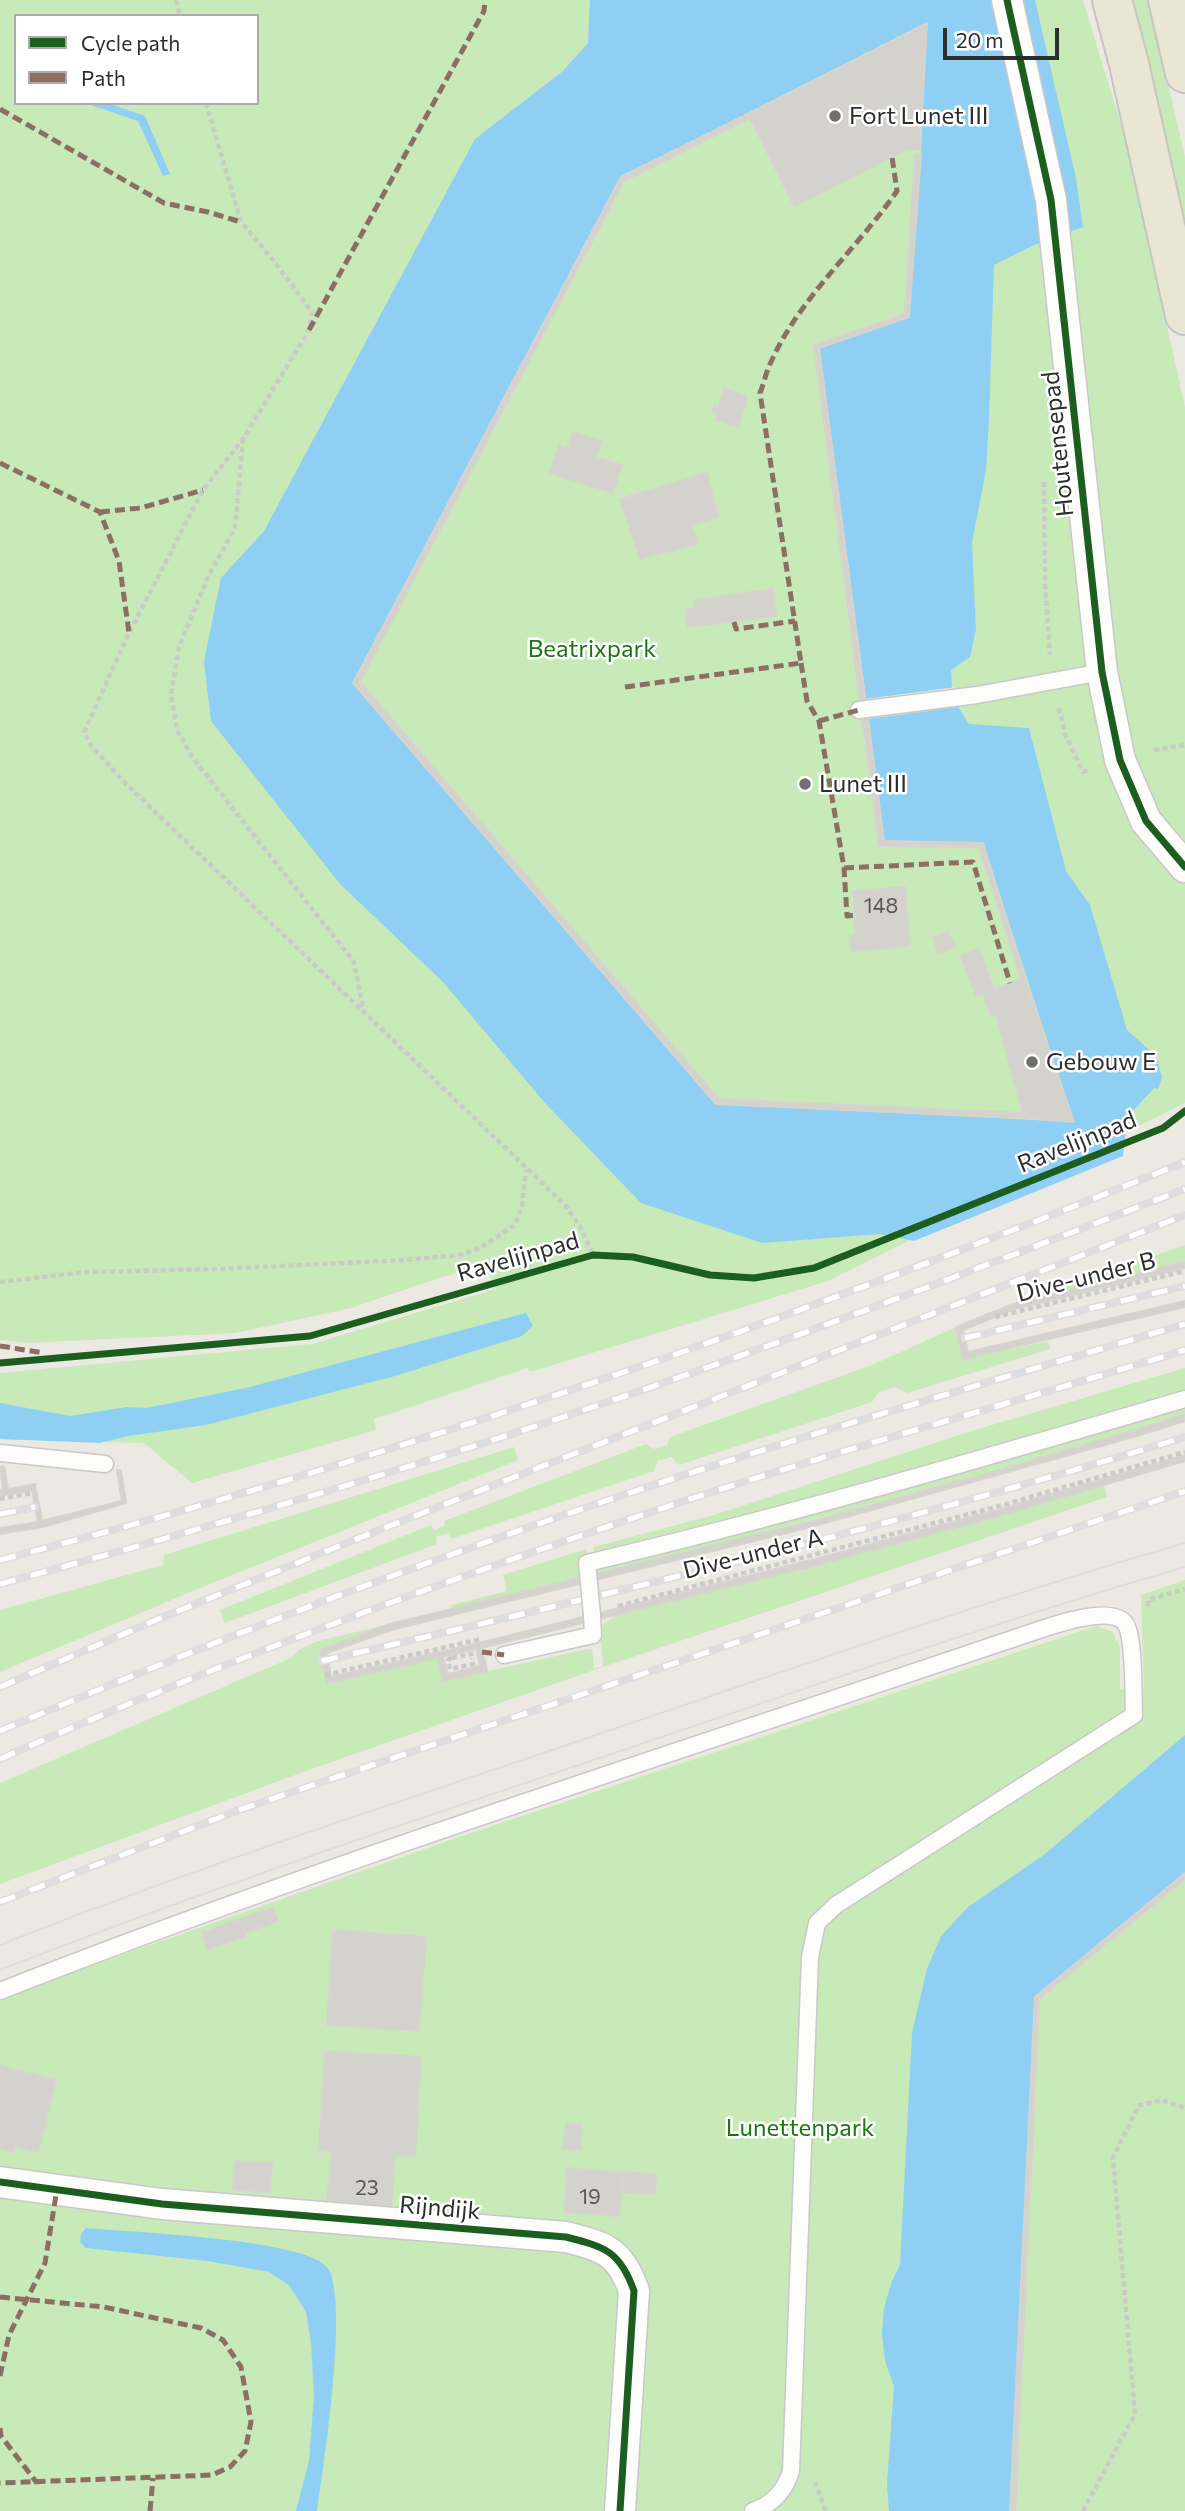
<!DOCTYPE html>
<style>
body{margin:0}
#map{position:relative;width:1185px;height:2511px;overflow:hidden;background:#ece9e2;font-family:Commissioner,sans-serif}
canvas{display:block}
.legend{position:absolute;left:14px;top:14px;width:245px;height:91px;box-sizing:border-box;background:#fff;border:2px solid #ababab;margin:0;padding:9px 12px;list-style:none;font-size:21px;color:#2d2d2d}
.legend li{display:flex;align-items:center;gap:14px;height:35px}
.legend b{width:35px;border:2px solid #ababab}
.scale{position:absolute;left:943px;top:28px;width:116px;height:32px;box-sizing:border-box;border:4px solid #2d2d2d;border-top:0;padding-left:9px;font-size:21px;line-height:24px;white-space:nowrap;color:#2d2d2d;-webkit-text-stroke:5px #fff;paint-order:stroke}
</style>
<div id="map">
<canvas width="1185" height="2511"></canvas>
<ul class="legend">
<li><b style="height:9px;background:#1b5e20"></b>Cycle path</li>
<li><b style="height:9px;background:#8d6e63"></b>Path</li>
</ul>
<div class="scale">20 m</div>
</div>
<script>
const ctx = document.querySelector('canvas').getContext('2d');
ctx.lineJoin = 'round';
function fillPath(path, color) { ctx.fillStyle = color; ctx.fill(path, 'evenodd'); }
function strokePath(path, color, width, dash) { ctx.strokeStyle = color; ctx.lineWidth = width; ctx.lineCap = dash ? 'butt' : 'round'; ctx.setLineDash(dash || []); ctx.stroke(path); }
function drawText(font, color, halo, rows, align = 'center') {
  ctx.font = font + ' Commissioner,sans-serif'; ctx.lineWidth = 5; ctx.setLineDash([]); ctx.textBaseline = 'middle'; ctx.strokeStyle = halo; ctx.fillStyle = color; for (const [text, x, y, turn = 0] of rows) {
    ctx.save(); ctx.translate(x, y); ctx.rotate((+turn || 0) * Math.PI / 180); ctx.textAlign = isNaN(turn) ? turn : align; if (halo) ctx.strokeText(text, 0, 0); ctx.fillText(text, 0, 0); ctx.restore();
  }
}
const green = new Path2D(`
 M0,0H1083L1127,145L1185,407V1103L828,1281L530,1372L527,1368L374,1419L376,1430L192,1483L144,1443L0,1439V1373L312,1344L496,1289L485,1265L439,1278L351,1308L236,1333L27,1343L0,1340ZM16,16H257V103H16Z
 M1132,0H1149L1180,136L1185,157V231Z
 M1185,1245V1262L1051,1295L1057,1290Z
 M956,1327L963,1359L1048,1341L1050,1349L907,1393L894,1387L879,1392L872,1402L679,1465L671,1457L658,1461L654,1471L451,1539L448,1533L436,1537L437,1544L225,1623L220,1610L431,1525L434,1530L445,1526L444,1521L646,1444L654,1449L667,1445L670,1437L872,1365Z
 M1185,1368V1415L987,1474L596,1576L594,1547L714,1515L975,1430Z
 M514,1447L518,1460L200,1588L0,1672V1610L163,1565L164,1555Z
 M1104,1485L1107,1497L600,1668L306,1771L0,1884V1783L291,1658L300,1649L318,1641L390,1624L320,1649L327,1683L438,1658L443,1681L588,1649H592L594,1668L603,1667L600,1626L618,1615L817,1565Z
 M587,1549L588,1577L452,1610L451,1605L507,1591L503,1575Z
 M1185,1580V2511H0V2000L50,1980L462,1836L1096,1626L1113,1632L1120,1648V1689L1144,1688L1141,1595Z`);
const water = new Path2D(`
 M590,0H1035L1076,178L1083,227L1034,245L994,265L989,419L986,470L972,543L976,629L970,657L951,670L952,688L866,699L819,348L909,317L921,154L926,23L621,177L353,683L716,1104L1074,1122L983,843L884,841L869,719L958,707L969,724L1029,728L1066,871L1090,905L1127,1030L1156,1056L1162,1077L1158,1089L1154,1088L1131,1113L1126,1130L1123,1156L914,1241L880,1234L762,1243L641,1203L545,1103L443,982L340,884L211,721L204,661L221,578L264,531L475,139L563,71L588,43Z
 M85,103H108L145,116L170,174L163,176L138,121Z
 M526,1313L533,1326L522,1336L395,1376L206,1425L128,1436L100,1443L0,1439V1403L70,1416L127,1407L147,1408L250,1387Z
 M1185,1735V1873L1035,1997L1010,2511H889L887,2484L894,2387L885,2360L882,2334L884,2308L892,2281L900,2265L912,2033L927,1969L941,1936L968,1907L1045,1854Z
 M86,2228C129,2232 304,2239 327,2267C350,2296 323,2470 317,2511H296L309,2461L314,2395L311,2343L306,2312L289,2285L269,2272L208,2261L86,2248L80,2242L81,2234Z`);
const pier = new Path2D(`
 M956,687L953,691L867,702L866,699Z`);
const building = new Path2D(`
 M927,23L920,150L907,149L794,206L748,114Z
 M748,114L750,118L624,181L360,682L719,1099L1024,1113V1118L716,1104L353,683L621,177Z
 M915,154H921L909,317L819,348L884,841L983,843L1025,978L1021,979L979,847L879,846L814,345L905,314Z
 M724,389L747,396L739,426L716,420L717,414L712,412L714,405L719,407Z
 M573,432L601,441L595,457L622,465L613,493L550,473L559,445L567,449Z
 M707,473L718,517L692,525L697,544L640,559L620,499Z
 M773,589L776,616L688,627L685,610L695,608L694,600Z
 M905,887L910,946L851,951L850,936L856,935L853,891Z
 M948,931L955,947L938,953L933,937Z
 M979,949L994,989L1025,978L1074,1122L1024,1118L996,1014L991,1016L983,993L976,996L961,956Z
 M1185,1262V1268L1014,1309L963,1330L968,1352L1185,1301V1307L963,1359L956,1327L1013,1304Z
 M1185,1415V1421L1137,1436L807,1528L391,1630L327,1653L331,1677L483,1642L815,1559L997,1510L1185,1455V1461L999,1516L817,1565L482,1648L487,1671L443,1681L438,1658L327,1683L320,1650L390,1624L805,1523L987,1474Z
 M4,1466L8,1489L35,1484L43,1527L0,1534V1528L38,1522L32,1490L0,1496V1490H3L0,1467Z
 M117,1470H121L126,1503L43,1527L42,1521L122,1501Z
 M476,1649L480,1666L448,1674L443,1657Z
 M1185,1873V1879L1039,1999L1015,2511H1010L1035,1997Z
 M273,1908L278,1921L245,1933L240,1919Z
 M240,1919L246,1936L207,1949L202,1933Z
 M333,1930L426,1937L419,2031L327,2025Z
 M325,2051L421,2057L415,2156L395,2155L391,2207L327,2202L332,2151L319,2150Z
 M0,2066L56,2080L38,2152L15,2146L14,2152L0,2148Z
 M566,2124L582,2125L580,2150L563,2149Z
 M235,2161L272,2163L270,2192L233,2190Z
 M567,2168L623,2173L619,2216L564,2212Z
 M623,2172L656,2174L655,2194L622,2192Z`);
const path = new Path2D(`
 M176,0L180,16
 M206,103L241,222L273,260L312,312L309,330L243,439L203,490L129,633L84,732L91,745L124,782L566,1206L581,1228L593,1255
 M243,439L235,528L208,577L179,647L171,695L177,730L193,758L354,962L364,1013
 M1044,482L1045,584L1050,655
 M1059,708L1065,734L1083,772L1089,770
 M1154,750L1185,745
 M0,1282L86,1272L219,1269L405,1260L460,1255L480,1248L515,1225L522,1206L526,1170
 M995,1317L1185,1271
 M0,1499L33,1493
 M618,1606L996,1507L1185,1452
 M1148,1606V1600L1185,1589
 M452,1658L448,1660L450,1669L473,1664L472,1658
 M325,1675L481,1639
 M815,2482L826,2511
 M1083,2511L1135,2414L1113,2158L1138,2106L1161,2100L1185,2108`);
const lane = new Path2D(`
 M859,710L977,695L1102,672
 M0,1453L105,1464
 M589,1583L587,1563C788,1516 987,1457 1185,1399
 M504,1655L593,1635L592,1615
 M0,1991C331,1861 670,1755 1006,1641C1030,1634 1107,1601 1125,1623C1135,1637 1133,1696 1134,1715L836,1905L817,1923L810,1957L791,2471C785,2491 773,2504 753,2511`);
const street = new Path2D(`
 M1007,0L1051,200L1102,672L1120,760L1146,821L1185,867
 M0,2182L162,2204L566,2237C605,2247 620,2251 634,2291L620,2511`);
const primary = new Path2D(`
 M1112,0L1129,64L1185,315
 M1168,0L1185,73`);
const tram = new Path2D(`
 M0,1945C193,1868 391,1805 587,1738C786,1671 984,1601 1185,1543
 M0,1970C207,1889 418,1819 629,1748C814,1686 998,1621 1185,1567`);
const rail = new Path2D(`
 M965,1338L1185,1286
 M0,1514L35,1507
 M0,1560C404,1456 799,1318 1185,1162
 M0,1584C152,1543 302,1500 452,1453C700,1375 943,1282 1185,1189
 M322,1661C612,1594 901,1524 1185,1437
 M0,1687L163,1617L379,1530L1185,1215
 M0,1731C178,1655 358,1586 541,1523C753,1449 970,1388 1185,1324
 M0,1759C221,1661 449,1579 678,1503C846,1448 1016,1402 1185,1350
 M0,1902L239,1810L1185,1491`);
const pathBridge = new Path2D(`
 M452,1658L477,1653`);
const laneBridge = new Path2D(`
 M589,1583L592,1615`);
const quiet = new Path2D(`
 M0,109L164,203L208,212L241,222
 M309,330L484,11L485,0
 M0,463L100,512L119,561L129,633
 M100,512L141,508L203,490
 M734,622L736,629L795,621
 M801,663L807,701L819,721L844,868L847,916L855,915
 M625,687L801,663L760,393C764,383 766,372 771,362C800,297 857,249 897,191L892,157
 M819,721L859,710
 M844,868L973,862L1010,983
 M0,1346L44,1353
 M482,1652L504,1655
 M0,2297L104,2307L201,2328L223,2340L241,2367L251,2422L245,2451L230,2467L212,2475L0,2483
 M0,2376L9,2335L45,2263L57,2189
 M0,2428L1,2436L37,2483
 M150,2511L153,2478`);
const cycleway = new Path2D(`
 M1007,0L1051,200L1102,672L1120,760L1146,821L1185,867
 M0,1363L310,1336L593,1255L633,1257L710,1275L754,1278L814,1268L1163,1128L1185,1111
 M0,2182L162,2204L566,2237C605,2247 620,2251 634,2291L620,2511`);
const markers = [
 [835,116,7,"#706f6c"],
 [805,784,7,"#706f6c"],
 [1032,1062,7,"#706f6c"]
];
const numberNames = [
 ["148",881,906],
 ["23",367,2188],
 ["19",590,2197]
];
const poiNames = [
 ["Fort Lunet III",849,116],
 ["Lunet III",819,784],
 ["Gebouw E",1046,1062]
];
const streetNames = [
 ["Houtensepad",1058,444,-96],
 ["Ravelijnpad",1077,1142,-22],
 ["Ravelijnpad",518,1257,-16],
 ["Dive-under B",1086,1277,-14],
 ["Dive-under A",753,1554,-14],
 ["Rijndijk",440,2208,5]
];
const parkNames = [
 ["Beatrixpark",592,649],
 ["Lunettenpark",800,2128]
];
fillPath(green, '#c7eab8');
fillPath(water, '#8fcff4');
fillPath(pier, '#ece9e2');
fillPath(building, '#d4d2cd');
strokePath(building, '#d7d4ce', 2);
strokePath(lane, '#c9c8c8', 19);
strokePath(street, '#c9c8c8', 33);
strokePath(primary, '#c6c5c3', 42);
strokePath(path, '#cacac9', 4.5, [5, 3.5]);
strokePath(lane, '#fcfcfb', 16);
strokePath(street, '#fcfcfb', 30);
strokePath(primary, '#e9e6d4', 38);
strokePath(tram, '#dedee0', 2);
strokePath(rail, '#dedee0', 8);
strokePath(rail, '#fff', 5, [16]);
strokePath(laneBridge, '#c9c8c8', 19, []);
strokePath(pathBridge, '#cacac9', 4.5, [5, 3.5]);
strokePath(laneBridge, '#fcfcfb', 16);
strokePath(quiet, '#8d6e63', 5, [10, 5]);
strokePath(cycleway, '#1b5e20', 7);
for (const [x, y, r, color] of markers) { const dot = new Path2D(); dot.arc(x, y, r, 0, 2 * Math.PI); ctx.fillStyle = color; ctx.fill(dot); strokePath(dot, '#fff', 2.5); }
drawText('21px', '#585756', null, numberNames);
drawText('24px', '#2d2d2d', '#fff', poiNames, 'left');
drawText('24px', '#2d2d2d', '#fff', streetNames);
drawText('24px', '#1c7413', '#fff', parkNames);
</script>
